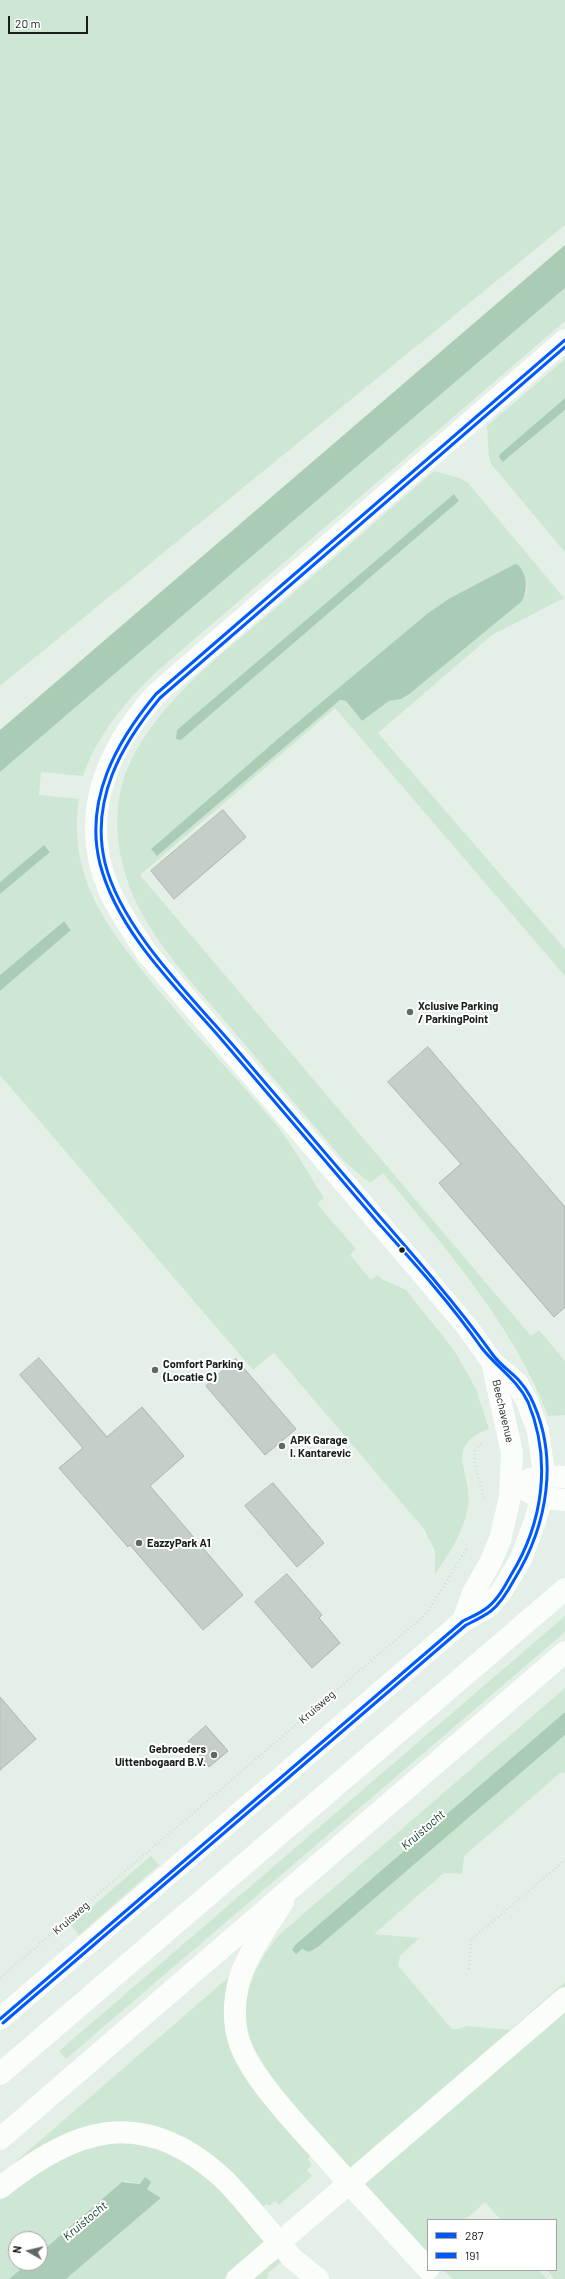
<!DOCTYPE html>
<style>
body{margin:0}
#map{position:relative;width:565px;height:2279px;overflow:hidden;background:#e4f0e7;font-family:Barlow,sans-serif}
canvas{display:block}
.legend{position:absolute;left:427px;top:2219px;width:130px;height:52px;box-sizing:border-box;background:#fff;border:1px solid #a3a5a3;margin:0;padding:5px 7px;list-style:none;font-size:12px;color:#181f1a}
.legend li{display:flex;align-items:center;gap:8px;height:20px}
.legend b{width:20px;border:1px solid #a3a5a3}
.north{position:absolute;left:8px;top:2231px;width:40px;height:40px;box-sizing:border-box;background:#fff;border:1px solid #a3a5a3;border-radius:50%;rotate:278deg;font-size:11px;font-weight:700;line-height:16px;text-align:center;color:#181f1a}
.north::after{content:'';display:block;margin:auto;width:14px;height:18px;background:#5f6862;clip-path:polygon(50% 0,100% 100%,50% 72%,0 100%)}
.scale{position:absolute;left:8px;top:16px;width:80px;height:18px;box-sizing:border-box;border:2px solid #181f1a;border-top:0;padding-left:5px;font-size:12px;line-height:14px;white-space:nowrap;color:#181f1a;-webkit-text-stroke:3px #fff;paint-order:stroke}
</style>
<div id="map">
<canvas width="565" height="2279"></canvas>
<ul class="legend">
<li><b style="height:5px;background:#0059ff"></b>287</li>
<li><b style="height:5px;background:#0059ff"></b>191</li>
</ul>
<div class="north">N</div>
<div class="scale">20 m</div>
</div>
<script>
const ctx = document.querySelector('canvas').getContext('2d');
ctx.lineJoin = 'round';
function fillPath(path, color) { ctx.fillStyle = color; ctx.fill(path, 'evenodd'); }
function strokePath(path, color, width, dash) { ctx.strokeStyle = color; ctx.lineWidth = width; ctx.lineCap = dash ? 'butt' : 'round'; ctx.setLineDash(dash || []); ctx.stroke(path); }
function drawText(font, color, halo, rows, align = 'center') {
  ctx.font = font + ' Barlow,sans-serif'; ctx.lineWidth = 4; ctx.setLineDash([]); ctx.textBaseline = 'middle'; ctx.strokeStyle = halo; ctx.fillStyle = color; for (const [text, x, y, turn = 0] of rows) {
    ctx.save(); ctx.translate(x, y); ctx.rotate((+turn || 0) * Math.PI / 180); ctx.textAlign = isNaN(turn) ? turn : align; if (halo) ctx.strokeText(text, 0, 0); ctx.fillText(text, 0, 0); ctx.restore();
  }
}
const green = new Path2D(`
 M0,0H565V225L0,686Z
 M565,288V321L155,673C123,704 98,734 83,776L41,772L39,795L79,799C67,882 111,932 160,992C198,1038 240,1081 278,1127C295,1149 309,1175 324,1198L317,1204L356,1249L350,1255L371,1280L378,1275L382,1279L406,1290L454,1350L476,1389L489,1429C441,1446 474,1474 468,1507C463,1533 450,1552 435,1574V1551L424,1529L274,1353L253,1370L0,1075V991L71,929L63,921L0,975V894L50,851L44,845L0,882V772Z
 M565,359V398L500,454L505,461L565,410V552L491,464L489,457L487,426Z
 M434,471L460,478L468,483L564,598L492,635L378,733L565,949V976L335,708L140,875L531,1336L539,1330L565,1361V1415L548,1416C514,1326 444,1246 383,1173L370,1183L346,1163C305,1116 265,1068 225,1021C193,984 157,946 136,902C118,864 111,818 124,778C150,705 226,651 283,602C333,558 384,515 434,471ZM454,494L459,501L181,740L176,739ZM515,564L526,581L527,593L404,698L389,701L362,721L346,701L340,700L157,856L151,849L280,737L428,613L450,598Z
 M565,1616V1632L66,2059L59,2051Z
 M565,1688V1712L295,1945L292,1950L296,1953L302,1949L309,1951L318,1947L565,1735V1773H560L464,1856L462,1874L444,1873L374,1934L419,1938L400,1956L398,1966L452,2029H458L467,2026L510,2030L565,1982V2279H554L546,2270H556V2220H501L485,2202L465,2220H428V2258L409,2239L264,2071C259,2061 252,2051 249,2040C237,2001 255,1964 279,1935Z
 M151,1856L159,1865L79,1935L71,1925Z
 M230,1976L226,1998L310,2156L308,2159L312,2165L307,2170L312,2176L279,2205L275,2201L269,2206L267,2204L261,2208L216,2158L191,2141L170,2132L79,2129L43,2145L13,2164Z
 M122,2143C195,2148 223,2193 267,2242L224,2279H66L161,2198L140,2184L126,2181L40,2253V2239H16V2263H28L9,2279H0V2198L73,2151L109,2144Z
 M277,2254L281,2262L267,2274L269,2276L266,2279H248Z
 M445,2270H539L547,2279H453L444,2271Z`);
const water = new Path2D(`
 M565,245V288L0,772V730Z
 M565,398V410L503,462L499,457L500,454Z
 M454,494L459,501L181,740L176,739L177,730Z
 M515,564L518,565C528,575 528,592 521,602L408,695L401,699L389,701L362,721L346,701L340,700L157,856L151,849L280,737L428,613L450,598Z
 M44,845L50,852L0,894V882Z
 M64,921L71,930L0,991V975Z
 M565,1712V1735L318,1947L309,1952L302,1949L296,1954L292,1950L295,1945Z
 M145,2177L151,2182L147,2189L161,2198L66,2279H9L28,2263H40V2253L122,2182L140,2184Z`);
const building = new Path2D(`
 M223,810L246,837L174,899L151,871Z
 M428,1047L565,1207V1307L554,1317L439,1183L461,1164L388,1082Z
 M39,1358L107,1437L142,1407L184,1456L150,1486L243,1595L203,1630L130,1545L128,1547L59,1468L83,1448L20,1375Z
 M236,1359L296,1429L265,1455L206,1386Z
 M273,1483L324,1543L297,1567L245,1506Z
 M287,1574L322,1615L319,1618L340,1643L312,1668L255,1602Z
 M0,1697L36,1739L0,1770Z
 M206,1726L228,1751L209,1767L188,1742Z`);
const path = new Path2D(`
 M483,1498C483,1482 463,1451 484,1443
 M469,1969L471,1940L565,1860
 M0,1978L427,1613L467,1548
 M542,2270L550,2279`);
const minor = new Path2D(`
 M530,1479L543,1476L565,1477
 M529,1492L541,1498L565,1500
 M463,1621L473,1593L490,1563L500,1540L510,1497L512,1453L492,1362
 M0,2019L463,1621L488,1607L501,1592L521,1559L535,1521L540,1503L543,1467L538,1431L527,1401L517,1383L492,1362L468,1328L415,1265L146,952C133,932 120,913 110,892C77,818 106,750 156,694L565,340
 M340,2173L428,2269
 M270,2232L292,2258L318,2279
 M237,2279L565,1998`);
const highway = new Path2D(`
 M283,1902C268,1926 247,1953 239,1981C234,2001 233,2024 240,2044C255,2085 311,2139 340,2173
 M0,2074L565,1589
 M0,2139L565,1652
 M0,2188C73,2129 139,2106 217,2173C237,2190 253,2213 270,2232`);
const bus1 = new Path2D(`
 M0,2019L463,1621C471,1617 481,1613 488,1607C498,1599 505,1586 511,1575C543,1523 552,1460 528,1402C517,1379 496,1367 481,1347C451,1304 415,1264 380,1225C327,1163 274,1101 222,1040C177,988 118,933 100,864C84,800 116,742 156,694L565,340`);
const bus2 = new Path2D(`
 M3,2023L466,1625C474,1621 483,1617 491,1611C501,1603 508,1591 514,1580C548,1525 560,1456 530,1396C519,1375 505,1371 493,1355C456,1304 415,1257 374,1210C329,1157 283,1104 238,1051C193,998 122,931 105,863C90,800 121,745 160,698L565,347`);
const markers = [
 [410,1012,4,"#5f6862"],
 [402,1250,3.5,"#181f1a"],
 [155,1370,4,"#5f6862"],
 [282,1446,4,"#5f6862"],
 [139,1543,4,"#5f6862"],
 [214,1755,4,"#5f6862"]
];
const poiNames = [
 ["Xclusive Parking",418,1006],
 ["/ ParkingPoint",418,1019],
 ["Comfort Parking",163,1364],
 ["(Locatie C)",163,1377],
 ["APK Garage",290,1440],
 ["I. Kantarevic",290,1453],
 ["EazzyPark A1",147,1543],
 ["Gebroeders",206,1749,"right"],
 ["Uittenbogaard B.V.",206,1762,"right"]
];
const streetNames = [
 ["Beechavenue",503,1411,77],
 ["Kruisweg",317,1707,-41],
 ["Kruisweg",71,1918,-41]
];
const waterNames = [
 ["Kruistocht",423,1830,-41],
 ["Kruistocht",85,2221,-40]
];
fillPath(green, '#cde7d4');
fillPath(water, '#abccb4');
fillPath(building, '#c5cec7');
strokePath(building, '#abb4ad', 1);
strokePath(path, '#d7dbd9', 2.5, [1, 3]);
strokePath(minor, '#fbfdfb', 22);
strokePath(highway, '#fbfdfb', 22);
strokePath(bus1, '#0059ff', 3);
strokePath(bus2, '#0059ff', 3);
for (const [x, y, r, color] of markers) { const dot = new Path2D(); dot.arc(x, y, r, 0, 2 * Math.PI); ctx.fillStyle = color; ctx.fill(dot); strokePath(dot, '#fff', 1.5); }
drawText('bold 11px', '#181f1a', '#fff', poiNames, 'left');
drawText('11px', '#181f1a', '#fff', streetNames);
drawText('italic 12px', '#03371b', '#fff', waterNames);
</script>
